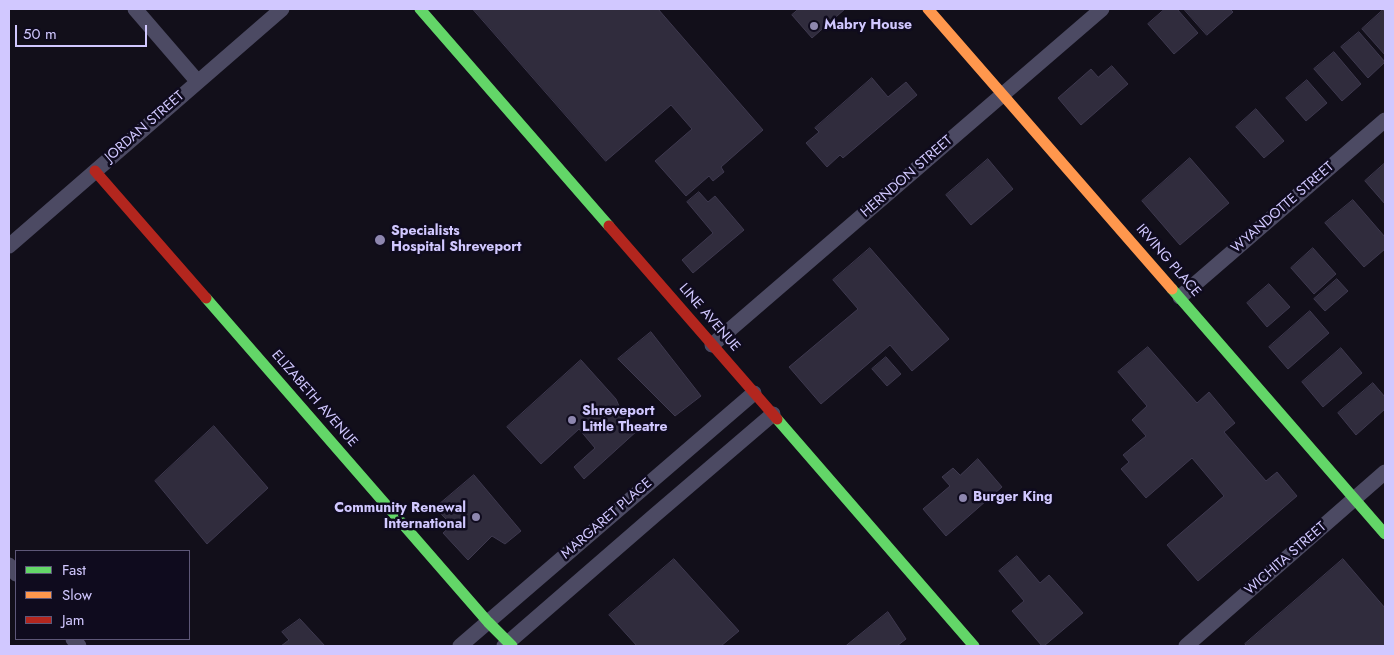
<!DOCTYPE html>
<style>
body{margin:0}
#map{position:relative;width:1394px;height:655px;overflow:hidden;background:#120f1a;font-family:Jost,sans-serif}
canvas{display:block}
.frame{position:absolute;inset:0;border:10px solid #d1c8ff;pointer-events:none}
.legend{position:absolute;left:15px;top:550px;width:175px;height:90px;box-sizing:border-box;background:#0f0b1e;border:1px solid #5d5778;margin:0;padding:6px 9px;list-style:none;font-size:15px;color:#d1c8ff}
.legend li{display:flex;align-items:center;gap:10px;height:25px}
.legend b{width:25px;border:1px solid #5d5778}
.scale{position:absolute;left:15px;top:25px;width:132px;height:22px;box-sizing:border-box;border:2px solid #d1c8ff;border-top:0;padding-left:6px;font-size:15px;line-height:18px;white-space:nowrap;color:#d1c8ff;-webkit-text-stroke:4px #0f0b1e;paint-order:stroke}
</style>
<div id="map">
<canvas width="1394" height="655"></canvas>
<div class="frame"></div>
<ul class="legend">
<li><b style="height:6px;background:#63d668"></b>Fast</li>
<li><b style="height:6px;background:#ff974d"></b>Slow</li>
<li><b style="height:6px;background:#b3261e"></b>Jam</li>
</ul>
<div class="scale">50 m</div>
</div>
<script>
const ctx = document.querySelector('canvas').getContext('2d');
ctx.lineJoin = 'round';
function fillPath(path, color) { ctx.fillStyle = color; ctx.fill(path, 'evenodd'); }
function strokePath(path, color, width, dash) { ctx.strokeStyle = color; ctx.lineWidth = width; ctx.lineCap = dash ? 'butt' : 'round'; ctx.setLineDash(dash || []); ctx.stroke(path); }
function drawText(font, color, halo, rows, align = 'center') {
  ctx.font = font + ' Jost,sans-serif'; ctx.lineWidth = 5; ctx.setLineDash([]); ctx.textBaseline = 'middle'; ctx.strokeStyle = halo; ctx.fillStyle = color; for (const [text, x, y, turn = 0] of rows) {
    ctx.save(); ctx.translate(x, y); ctx.rotate((+turn || 0) * Math.PI / 180); ctx.textAlign = isNaN(turn) ? turn : align; if (halo) ctx.strokeText(text, 0, 0); ctx.fillText(text, 0, 0); ctx.restore();
  }
}
const building = new Path2D(`
 M473,9H658L763,130L721,167L724,172L713,181L709,176L686,196L655,161L692,129L671,105L606,161Z
 M799,9H845L812,38L792,15Z
 M1165,9H1177L1198,33L1174,54L1148,24Z
 M1184,9H1230L1233,12L1207,35Z
 M1383,10L1385,12V55L1362,29Z
 M1359,32L1385,62L1368,78L1341,47Z
 M1334,52L1361,84L1342,101L1314,69Z
 M1112,66L1128,84L1081,125L1058,98L1091,69L1098,77Z
 M872,78L888,97L906,82L917,95L843,158L840,155L827,167L806,143L819,132L815,128Z
 M1307,80L1327,103L1306,121L1286,98Z
 M1256,109L1284,141L1264,158L1236,127Z
 M1190,158L1229,203L1180,245L1142,201Z
 M988,159L1013,189L971,225L946,195Z
 M1385,163V204L1365,181Z
 M699,192L708,202L715,196L744,230L693,273L682,260L713,233L687,202Z
 M1353,200L1385,237V249L1364,267L1325,223Z
 M870,248L949,339L912,371L890,345L821,404L789,367L858,309L833,280Z
 M1313,248L1336,274L1314,294L1291,268Z
 M1337,279L1348,291L1325,311L1314,299Z
 M1269,284L1290,307L1267,327L1247,303Z
 M1310,311L1329,333L1288,369L1269,347Z
 M651,332L701,396L675,416L618,359Z
 M1148,347L1197,403L1209,392L1235,423L1224,432L1266,481L1277,472L1297,496L1198,581L1167,545L1224,496L1192,458L1146,498L1121,469L1129,462L1123,455L1146,436L1132,420L1147,406L1118,372Z
 M1341,348L1362,373L1323,407L1302,382Z
 M886,357L901,374L887,386L872,369Z
 M581,360L616,399L622,413L638,430L584,479L574,467L595,448L579,429L541,464L507,427Z
 M1373,383L1385,397V409L1356,435L1338,413Z
 M214,426L268,488L207,544L155,481Z
 M978,459L1002,487L946,536L923,509L950,486L942,477L953,468L960,475Z
 M474,475L521,531L505,544L492,536L468,560L443,533L452,525L435,508Z
 M1017,556L1040,583L1049,575L1083,613L1044,646H1042L1012,611L1024,601L999,571Z
 M674,559L739,631L721,646H637L609,615Z
 M1343,559L1385,608V646H1247L1245,644Z
 M888,612L906,639L897,646H846Z
 M300,619L325,646H281L289,640L282,632Z`);
const street = new Path2D(`
 M135,9L198,82
 M9,246L282,9
 M1180,297L1385,120
 M712,345L1102,9
 M9,565L16,574
 M73,639L79,646
 M460,646L754,393
 M504,646L655,515L773,414
 M1186,646L1385,472`);
const fast = new Path2D(`
 M420,9L609,226
 M1172,289L1385,534
 M206,298L488,622L512,646
 M777,419L974,646`);
const slow = new Path2D(`
 M928,9L1172,289`);
const jam = new Path2D(`
 M95,171L206,298
 M609,226L777,419`);
const markers = [
 [814,26,5,"#8e87af"],
 [380,240,6,"#8e87af"],
 [572,420,5,"#8e87af"],
 [963,498,5,"#8e87af"],
 [476,517,5,"#8e87af"]
];
const poiNames = [
 ["Mabry House",824,26],
 ["Specialists",391,232],
 ["Hospital Shreveport",391,248],
 ["Shreveport",582,412],
 ["Little Theatre",582,428],
 ["Burger King",973,498],
 ["Community Renewal",466,509,"right"],
 ["International",466,525,"right"]
];
const streetNames = [
 ["JORDAN STREET",145,127,-41],
 ["HERNDON STREET",907,177,-41],
 ["WYANDOTTE STREET",1283,208,-41],
 ["IRVING PLACE",1168,261,49],
 ["LINE AVENUE",709,318,49],
 ["ELIZABETH AVENUE",314,399,49],
 ["MARGARET PLACE",607,519,-41],
 ["WICHITA STREET",1286,559,-41]
];
fillPath(building, '#302c3d');
strokePath(building, '#3e394f', 1);
strokePath(street, '#4c4a63', 15);
strokePath(fast, '#63d668', 11);
strokePath(slow, '#ff974d', 11);
strokePath(jam, '#b3261e', 11);
for (const [x, y, r, color] of markers) { const dot = new Path2D(); dot.arc(x, y, r, 0, 2 * Math.PI); ctx.fillStyle = color; ctx.fill(dot); strokePath(dot, '#0f0b1e', 2); }
drawText('bold 14px', '#d1c8ff', '#0f0b1e', poiNames, 'left');
drawText('14px', '#d1c8ff', '#0f0b1e', streetNames);
</script>
